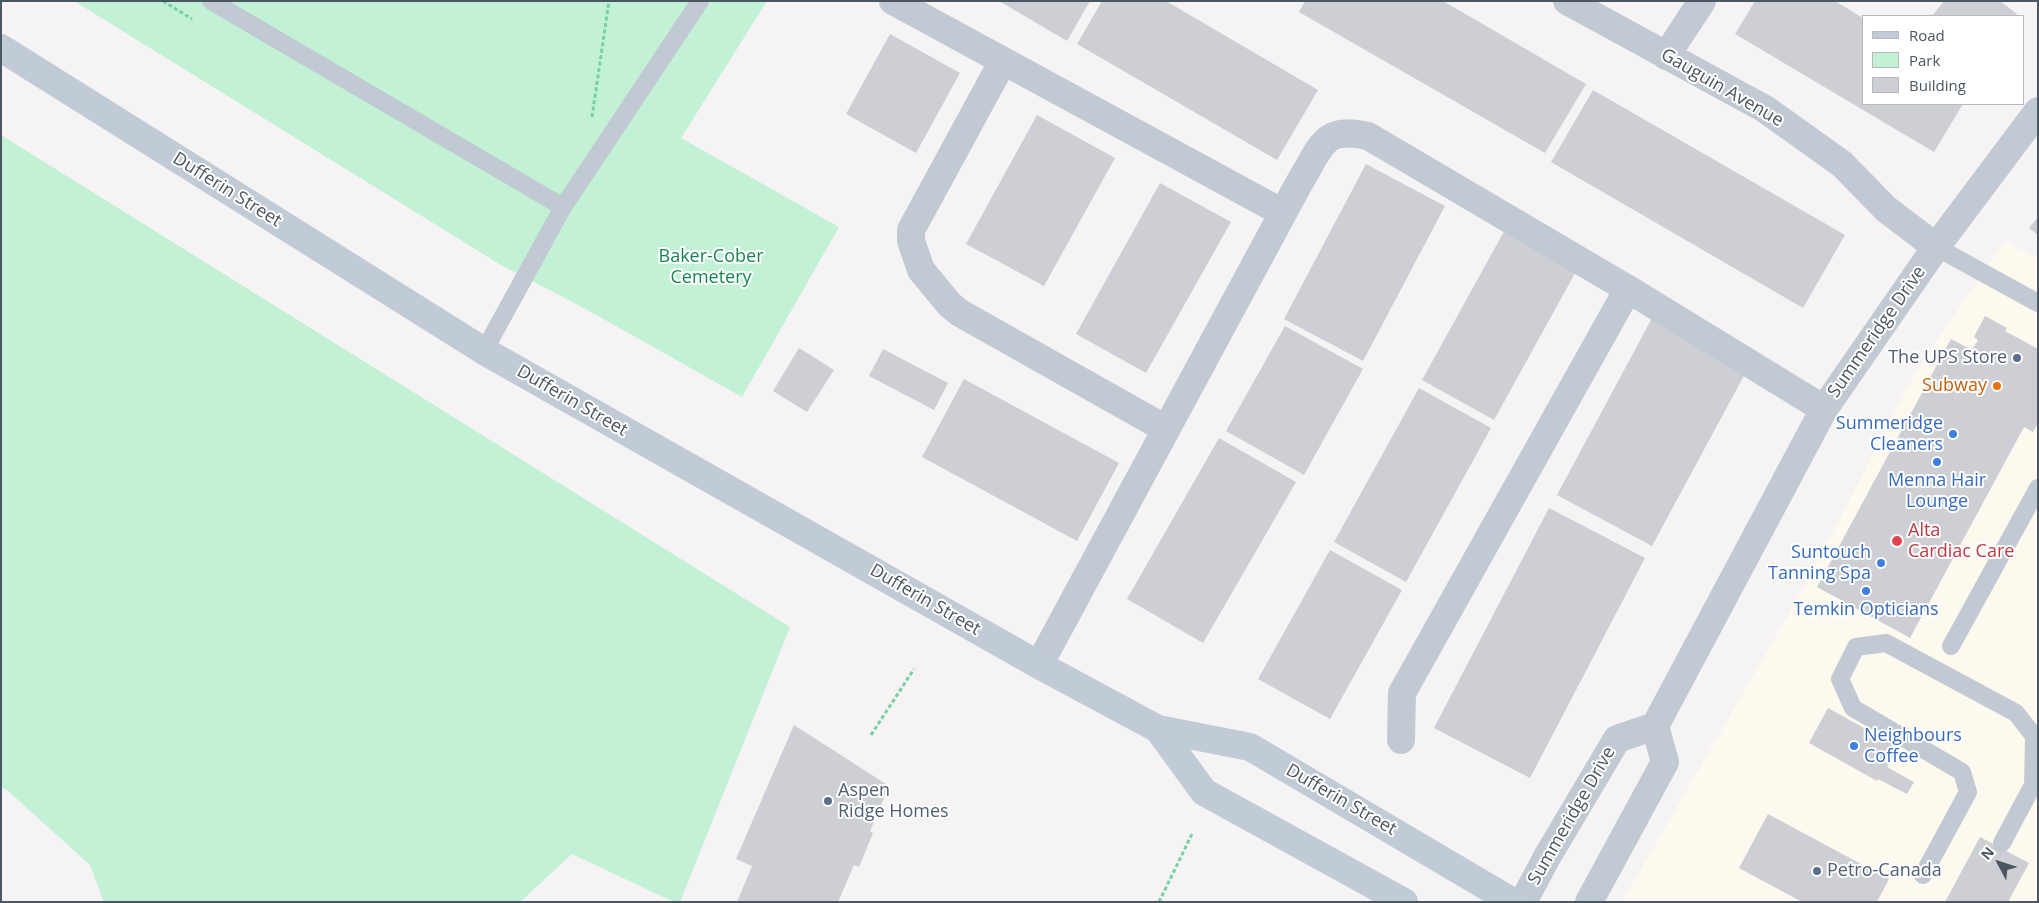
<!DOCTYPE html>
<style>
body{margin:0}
#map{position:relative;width:2039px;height:903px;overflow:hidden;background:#f5f3f3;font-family:"Open Sans",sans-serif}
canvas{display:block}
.frame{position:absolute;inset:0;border:2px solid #4a5661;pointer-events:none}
.legend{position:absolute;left:1862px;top:15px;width:162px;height:90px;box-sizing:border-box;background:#fff;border:1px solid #b7bbc0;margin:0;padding:6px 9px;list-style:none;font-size:15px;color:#4a5661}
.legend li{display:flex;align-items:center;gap:10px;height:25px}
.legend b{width:25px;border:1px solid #b7bbc0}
.north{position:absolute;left:1974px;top:838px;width:50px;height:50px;-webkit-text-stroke:4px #fff;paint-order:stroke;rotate:310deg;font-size:14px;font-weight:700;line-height:20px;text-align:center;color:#4a5661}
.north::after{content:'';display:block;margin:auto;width:18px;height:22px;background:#4a5661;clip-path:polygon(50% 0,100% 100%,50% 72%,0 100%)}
</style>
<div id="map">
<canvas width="2039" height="903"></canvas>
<div class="frame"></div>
<ul class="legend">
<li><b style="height:6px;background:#c1cbd6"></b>Road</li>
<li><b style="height:14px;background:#c3f1d5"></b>Park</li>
<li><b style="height:14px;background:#cdcfd5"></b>Building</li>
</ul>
<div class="north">N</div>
</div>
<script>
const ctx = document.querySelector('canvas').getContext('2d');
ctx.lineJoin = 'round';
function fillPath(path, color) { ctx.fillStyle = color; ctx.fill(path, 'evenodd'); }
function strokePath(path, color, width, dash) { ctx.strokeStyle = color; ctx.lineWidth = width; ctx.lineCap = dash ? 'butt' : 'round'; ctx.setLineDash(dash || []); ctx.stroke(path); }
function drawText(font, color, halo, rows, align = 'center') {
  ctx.font = font + ' "Open Sans",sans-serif'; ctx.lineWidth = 4; ctx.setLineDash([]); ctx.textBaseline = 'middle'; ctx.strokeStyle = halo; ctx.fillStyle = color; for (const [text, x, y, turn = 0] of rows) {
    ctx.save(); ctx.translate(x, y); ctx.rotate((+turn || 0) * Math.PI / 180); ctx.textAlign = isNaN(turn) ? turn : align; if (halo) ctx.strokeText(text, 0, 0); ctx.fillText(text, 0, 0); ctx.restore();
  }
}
const commercial = new Path2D(`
 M2005,241L2038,258V902H1622L1805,586L1916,371Z`);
const green = new Path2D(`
 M74,1H767L681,138L839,227L742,397L584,308L501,265Z
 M1,135L790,627L680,902H674L572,854L520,902H104L90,865L7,790L1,787Z`);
const building = new Path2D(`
 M999,1H1090L1067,41Z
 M1102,1H1166L1318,90L1277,160L1077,44Z
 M1305,1H1443L1586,84L1545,153L1299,12Z
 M1755,1H1835L1863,18V104H1963L1934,152L1735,34Z
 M1944,1H2000L2017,14L2016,16H1932Z
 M890,34L960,73L916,153L846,114Z
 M1593,90L1845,235L1803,308L1551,162Z
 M1037,115L1115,158L1044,286L966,244Z
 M1366,164L1445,206L1363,361L1284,319Z
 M1160,183L1231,222L1146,373L1076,334Z
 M2038,217V235L2029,228Z
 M1507,226L1579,266L1494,420L1422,380Z
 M1985,316L2007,328L2005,331L2038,349V423L2033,432L2024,427L1910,638L1817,587L1951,339L1972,350L1978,340L1974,337Z
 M1652,318L1747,370L1652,546L1557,495Z
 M1285,326L1363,369L1304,475L1226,431Z
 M799,348L834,370L807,412L773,391Z
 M883,349L948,383L934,410L869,376Z
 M964,379L1119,463L1077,541L922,457Z
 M1419,388L1491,428L1406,582L1334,542Z
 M1219,438L1296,482L1203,643L1127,599Z
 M1549,508L1645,558L1530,778L1434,728Z
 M1330,550L1402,590L1330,719L1258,679Z
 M1828,708L1898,747L1887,767L1914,782L1907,794L1878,779L1877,781L1809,743Z
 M794,725L889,786L870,831L873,833L859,867L854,865L838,902H737L752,866L736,859Z
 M1768,814L1889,879L1877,902H1802L1739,868Z
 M1980,837L2029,863L2008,902H1945Z`);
const path = new Path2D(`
 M163,1L192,19
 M592,117L609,1
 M871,735L914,669
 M1159,902L1192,834`);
const service = new Path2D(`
 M211,1L563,207
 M1936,247L2038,303
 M484,351L563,207L700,1
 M1951,646L2038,488
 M1923,875L1968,792L1962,772L1853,708L1840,679L1856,647L1886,643L2016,713L2034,736L2033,785L2002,843`);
const minor = new Path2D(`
 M893,1L1283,213L1039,665
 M1567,1L1765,109L1842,164L1886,209L1936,247
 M1666,56L1702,1
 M1003,61L911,230V241L921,270L950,305L960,313L1166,429
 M1283,213C1291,198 1299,183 1308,168C1324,138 1331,128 1368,136L1628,289
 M1401,740L1402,693L1628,289L1824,409`);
const tertiary = new Path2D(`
 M1523,902L1547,857L1617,739L1655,726L1824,409L1936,247L2038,111
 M1589,902L1665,762L1655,726`);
const secondary = new Path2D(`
 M1,48L484,351L1039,665L1158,729L1250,747L1513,902
 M1158,729L1204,792L1404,902`);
const markers = [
 [2017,358,5,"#5c6f8a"],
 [1997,386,5,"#e8710a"],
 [1953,434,5,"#3f7fe0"],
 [1937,462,5,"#3f7fe0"],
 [1897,541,6,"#e0444e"],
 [1881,563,5,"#3f7fe0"],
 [1866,591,5,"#3f7fe0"],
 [1854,746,5,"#3f7fe0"],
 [828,801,5,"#5c6f8a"],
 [1817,871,5,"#5c6f8a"]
];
const streetNames = [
 ["Gauguin Avenue",1722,88,30],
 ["Dufferin Street",227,190,32],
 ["Summeridge Drive",1877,332,-55],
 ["Dufferin Street",572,401,30],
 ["Dufferin Street",925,600,30],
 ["Dufferin Street",1341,800,30],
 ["Summeridge Drive",1572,816,-60]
];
const parkNames = [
 ["Baker-Cober",711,257],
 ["Cemetery",711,278]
];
const serviceNames = [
 ["The UPS Store",2007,358,"right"],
 ["Aspen",838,791],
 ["Ridge Homes",838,812],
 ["Petro-Canada",1827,871]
];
const foodNames = [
 ["Subway",1987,386]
];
const shopNames = [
 ["Summeridge",1943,424],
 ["Cleaners",1943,445],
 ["Menna Hair",1937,481,"center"],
 ["Lounge",1937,502,"center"],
 ["Suntouch",1871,553],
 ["Tanning Spa",1871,574],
 ["Temkin Opticians",1866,610,"center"],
 ["Neighbours",1864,736,"left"],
 ["Coffee",1864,757,"left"]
];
const healthNames = [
 ["Alta",1908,531],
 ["Cardiac Care",1908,552]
];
fillPath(commercial, '#fdf9ef');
fillPath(green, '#c3f1d5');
fillPath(building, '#cdcfd5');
strokePath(path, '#7ad0a6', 3, [4, 2.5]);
strokePath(service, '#c1cad2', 18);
strokePath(minor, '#c1cad2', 28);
strokePath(tertiary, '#c1cad2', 28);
strokePath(secondary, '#c1cbd6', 28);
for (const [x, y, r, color] of markers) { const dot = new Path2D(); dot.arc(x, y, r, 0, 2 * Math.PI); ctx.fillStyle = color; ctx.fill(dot); strokePath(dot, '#fff', 2); }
drawText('18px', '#4a5661', '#fff', streetNames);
drawText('18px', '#17864f', '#fff', parkNames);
drawText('18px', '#4e5e75', '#fff', serviceNames, 'left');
drawText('18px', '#c56008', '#fff', foodNames, 'right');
drawText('18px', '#366cbe', '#fff', shopNames, 'right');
drawText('18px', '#be3a42', '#fff', healthNames, 'left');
</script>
